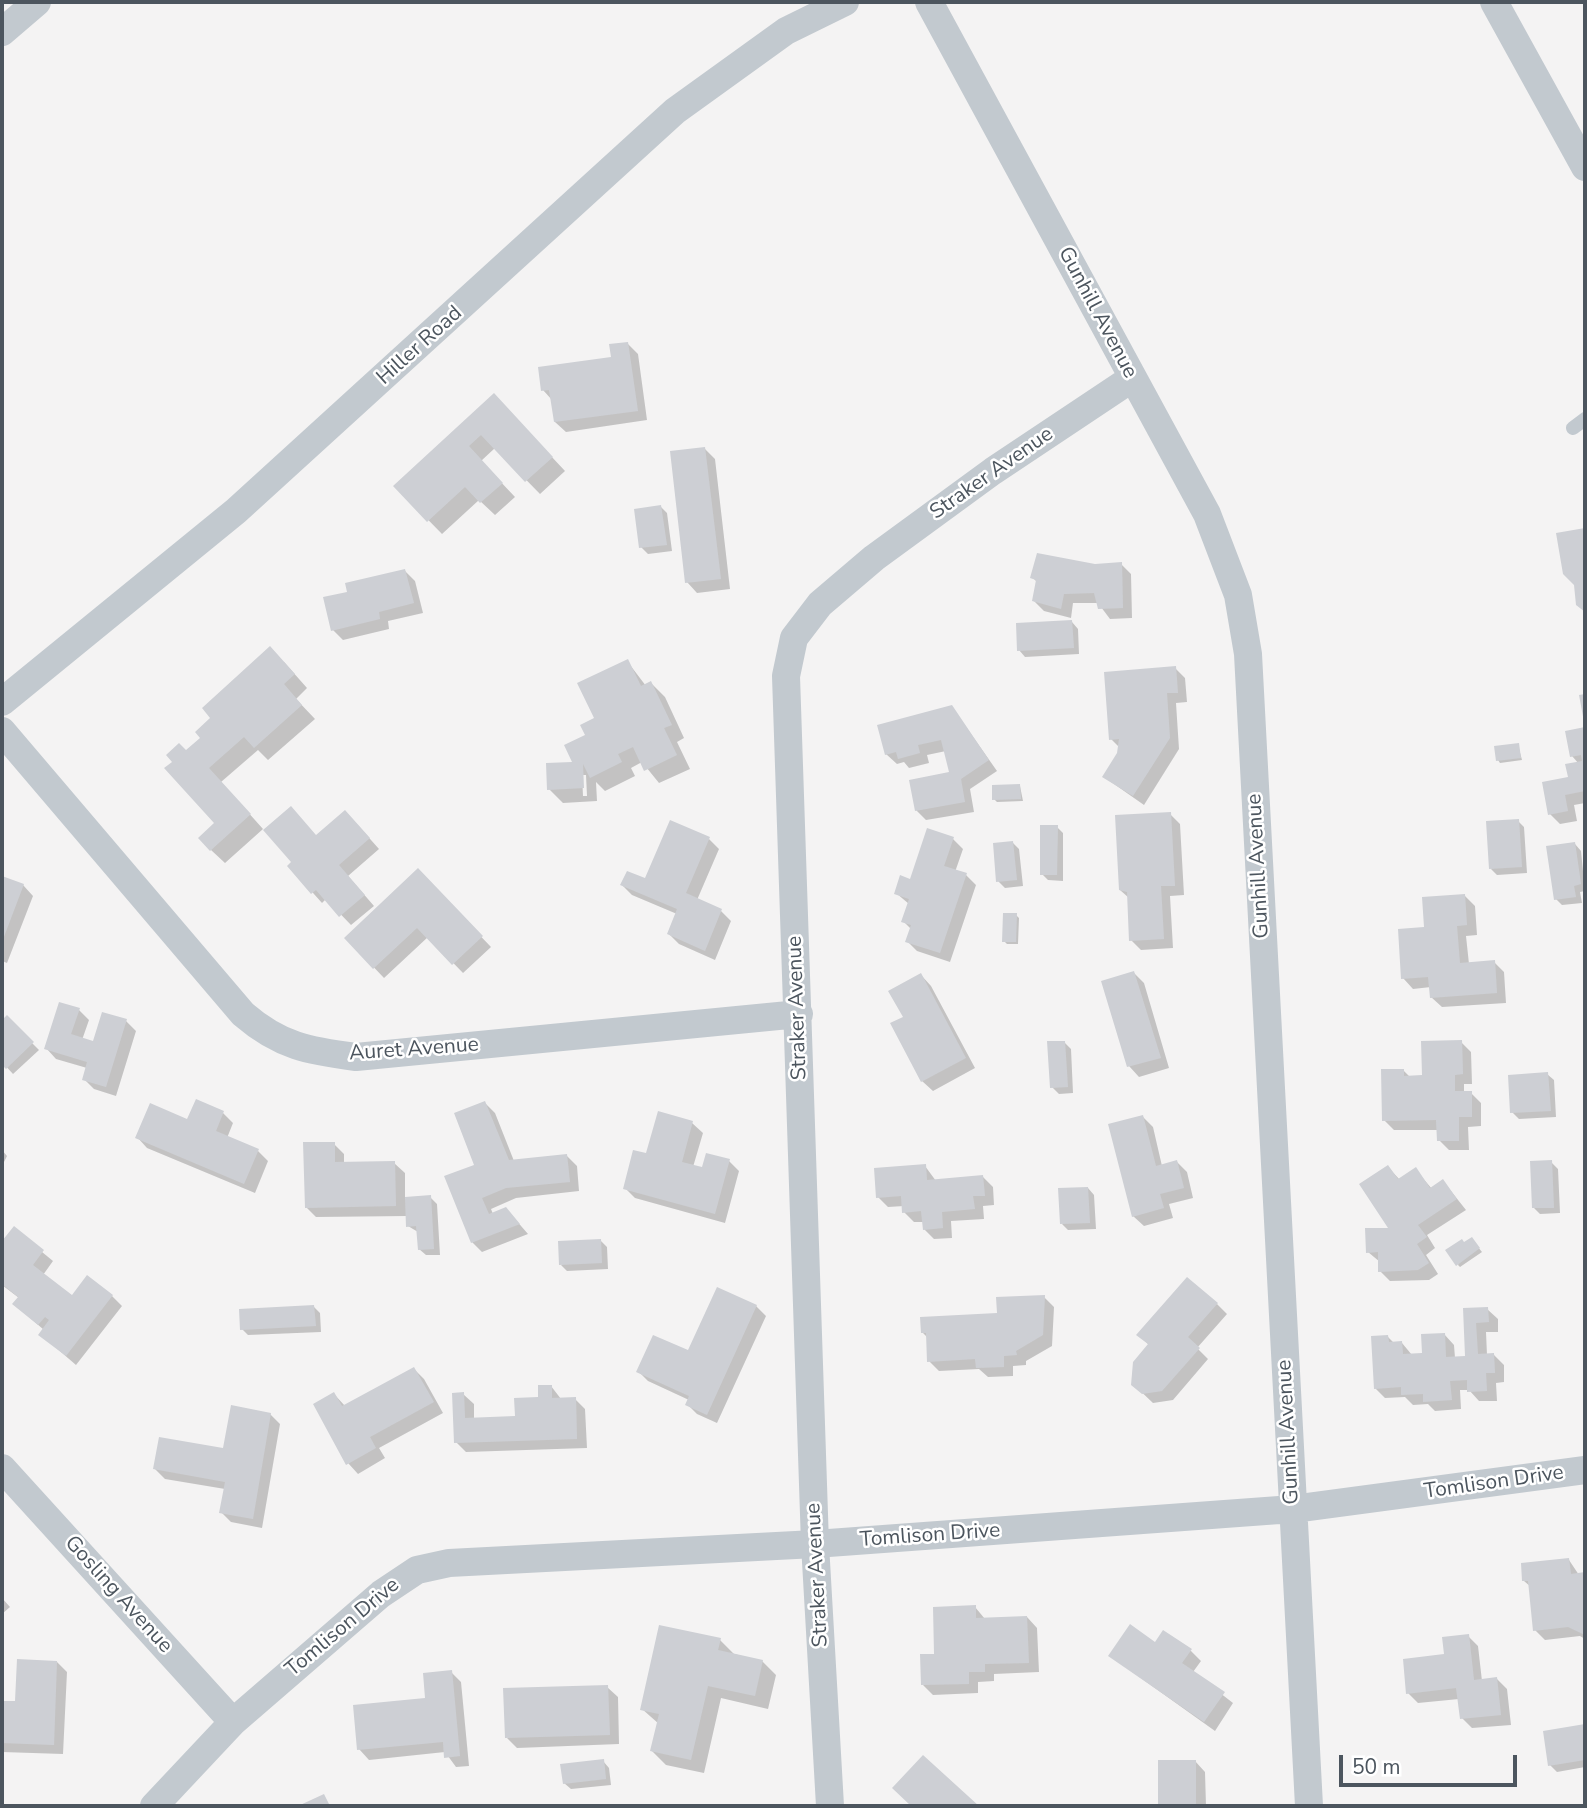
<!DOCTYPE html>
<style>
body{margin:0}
#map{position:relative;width:1587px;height:1808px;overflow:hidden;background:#f4f3f3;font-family:"Nunito Sans",sans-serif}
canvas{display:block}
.frame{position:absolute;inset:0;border:4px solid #4c555e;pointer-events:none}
.scale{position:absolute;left:1339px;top:1755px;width:178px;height:32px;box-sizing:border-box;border:4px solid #4c555e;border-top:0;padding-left:9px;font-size:21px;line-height:24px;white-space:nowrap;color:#4c555e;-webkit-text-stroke:5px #fff;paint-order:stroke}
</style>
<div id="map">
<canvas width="1587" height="1808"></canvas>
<div class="frame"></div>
<div class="scale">50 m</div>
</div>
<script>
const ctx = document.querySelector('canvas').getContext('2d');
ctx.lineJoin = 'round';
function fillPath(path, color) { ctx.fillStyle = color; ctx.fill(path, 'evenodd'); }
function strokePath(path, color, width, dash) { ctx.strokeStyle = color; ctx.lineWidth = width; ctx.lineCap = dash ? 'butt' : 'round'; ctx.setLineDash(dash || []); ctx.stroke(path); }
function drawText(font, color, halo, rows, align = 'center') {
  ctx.font = font + ' "Nunito Sans",sans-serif'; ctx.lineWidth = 5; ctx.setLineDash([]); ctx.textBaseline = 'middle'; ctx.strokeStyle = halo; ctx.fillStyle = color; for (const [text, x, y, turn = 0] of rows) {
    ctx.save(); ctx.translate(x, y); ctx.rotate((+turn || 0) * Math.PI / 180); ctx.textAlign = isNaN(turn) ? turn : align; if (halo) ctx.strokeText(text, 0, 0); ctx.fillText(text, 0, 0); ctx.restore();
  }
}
const shadow = new Path2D(`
 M627,343L638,354L647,420L566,432L555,422L552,400L543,390L613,358Z
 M507,409L565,471L540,494L495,448L481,461L515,497L495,515L479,500L442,534L396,487Z
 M705,449L715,459L730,589L697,593L687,582Z
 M660,506L667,513L672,551L648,554L641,547Z
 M1121,564L1131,574L1132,618L1110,619L1098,603H1073L1071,618L1044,611L1034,601L1038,583L1032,577Z
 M405,571L415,581L423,613L388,621L389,629L343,640L333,630L349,593Z
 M1072,622L1078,629L1079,654L1025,657L1019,650Z
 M627,661L646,686L651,683L665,697L684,738L677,742L690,769L659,783L642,762L631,768L635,776L605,791L596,782L597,801L563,803L549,789L574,763ZM582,775H586L587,796H583Z
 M284,662L307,688L296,699L315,719L268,760L258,750L221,782L263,829L225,863L211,850L217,823L186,752Z
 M1175,668L1185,678L1187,702L1176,703L1179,749L1144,805L1104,777L1118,754L1119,747L1111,739Z
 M952,707L997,771L970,789L974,812L926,820L916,810L951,774L946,751L927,755L929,763L909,768L904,762L897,764L886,754Z
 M1585,729V803L1574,805L1577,821L1560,824L1550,814L1579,764L1572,756L1567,733Z
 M1518,745L1522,760L1500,763L1498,760Z
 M1020,786L1023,801L997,802L994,799Z
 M1170,814L1180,824L1184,895L1170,896L1173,948L1141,950L1131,940L1129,898L1120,890Z
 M1518,821L1524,827L1527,873L1497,875L1491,869Z
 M355,822L379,849L348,876L374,906L351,925L326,899L322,903L289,866L317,837Z
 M1057,827L1063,833V881L1048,880L1042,874Z
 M709,839L719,849L697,900L721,911L731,921L715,960L679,944L669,934L677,914L632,895L622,885L646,881Z
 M953,839L963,849L955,872L966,875L976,885L950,962L917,951L907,941L911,929L903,921L909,904L896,893Z
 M1013,843L1019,849L1023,886L1005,888L998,881Z
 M1575,844L1581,851L1585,891L1580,892L1582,903L1562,905L1556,899Z
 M418,871L491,947L463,973L428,937L384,978L346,938Z
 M2,878L23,885L33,896L7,963L2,961Z
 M1465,896L1475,906L1477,935L1466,936L1469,964L1494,962L1504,972L1506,1003L1442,1007L1431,997V987L1413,989L1403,978L1426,928Z
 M1016,915L1019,918L1018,944H1007L1004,941Z
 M1134,973L1144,983L1169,1068L1139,1077L1129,1066Z
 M921,975L931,986L975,1068L933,1091L922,1081L905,1017Z
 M79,1010L89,1020L82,1040L94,1043L126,1021L136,1031L116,1096L94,1089L84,1079L87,1068L56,1059L46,1048Z
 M7,1018L39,1050L13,1074L2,1062V1023Z
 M1064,1042L1071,1049L1073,1093L1059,1094L1052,1087Z
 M1461,1042L1471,1052L1472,1084H1464V1093H1471L1481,1103V1126L1468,1127L1469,1150H1449L1439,1140L1438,1130H1394L1384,1120L1403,1070L1410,1077H1424Z
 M1547,1074L1554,1080L1556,1117L1519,1119L1512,1112Z
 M485,1103L495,1113L514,1161L566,1155L577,1166L579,1191L516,1198L491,1209L493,1214L515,1219L528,1234L482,1252L472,1242L476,1166Z
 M223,1113L233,1123L227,1138L258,1151L268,1161L255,1193L147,1148L137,1137Z
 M1143,1117L1153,1127L1162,1166L1177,1162L1187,1172L1193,1198L1169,1204L1173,1218L1144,1226L1133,1216Z
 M692,1123L703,1133L693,1167L704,1170L729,1161L739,1171L725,1223L635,1198L625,1188L647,1155Z
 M334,1144L344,1154V1164L394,1163L405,1173V1199L430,1197L437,1204L440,1255H426L419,1249L418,1232L408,1226V1216L316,1217L306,1207Z
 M2,1150L7,1156L2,1166Z
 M1551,1162L1558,1169L1560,1213L1540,1214L1534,1208Z
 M925,1166L936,1181L983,1177L993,1187L994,1205L983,1206L984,1219L951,1221L952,1238L934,1239L924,1229V1222H914L904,1212V1206L888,1207L878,1197Z
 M1388,1167L1400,1180L1416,1170L1432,1189L1443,1181L1466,1210L1427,1235L1435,1248L1426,1255L1438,1274L1429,1280L1390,1281L1380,1271V1262L1368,1252L1391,1229Z
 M1088,1188L1094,1195L1096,1229L1068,1230L1062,1224Z
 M14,1229L53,1261L43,1275L72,1297L112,1296L122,1306L76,1365L40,1334L44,1330L14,1304L19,1298L2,1285V1244Z
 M600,1240L607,1247L608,1269L567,1271L561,1265Z
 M1474,1242L1482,1252L1460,1267L1458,1265L1465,1244Z
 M1044,1297L1054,1307L1052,1346L1026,1361V1365L1013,1366V1376L988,1377L979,1369L939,1371L929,1361L928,1338L923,1333L999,1314Z
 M1217,1304L1227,1314L1197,1348L1208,1359L1173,1400L1153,1403L1133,1384L1149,1345L1139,1335Z
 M756,1306L766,1316L717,1423L697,1414L687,1404L689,1400L648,1381L638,1371L689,1353Z
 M314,1307L320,1313L321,1332L248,1335L242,1329Z
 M1487,1309L1498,1319V1332H1486L1487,1355H1494L1504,1365V1382L1496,1383L1497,1401H1479L1469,1390H1460L1461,1409L1435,1411L1428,1404L1413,1405L1405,1397L1385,1398L1375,1388L1388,1337L1394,1343H1402L1412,1355L1424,1354L1444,1334L1454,1345L1455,1358H1467L1465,1310Z
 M414,1369L424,1379L443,1413L379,1448L385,1458L358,1474L348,1463L334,1394L345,1406Z
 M551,1386L561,1399H575L585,1409L587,1448L466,1452L456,1442L463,1394L474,1404V1419L516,1418Z
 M270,1414L280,1424L262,1528L231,1522L221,1512L225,1489L165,1479L155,1469L225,1450Z
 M1569,1560L1579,1575L1585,1574V1639L1580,1636L1545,1640L1535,1630L1531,1587L1524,1581Z
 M2,1598L10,1607L2,1614Z
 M975,1607L985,1619L1027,1617L1037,1628L1039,1672L994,1674V1681L978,1682V1693L933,1695L923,1685Z
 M1468,1636L1478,1646L1482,1681L1497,1679L1507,1689L1511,1725L1472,1728L1462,1718L1459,1699L1418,1703L1408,1693Z
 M720,1640L734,1654L762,1661L776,1675L768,1709L721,1698L704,1773L666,1765L652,1751L659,1724L642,1709Z
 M1155,1644L1191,1651L1201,1661L1193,1672L1233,1703L1215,1731L1110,1656Z
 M57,1662L67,1672L63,1754L2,1752V1703H16Z
 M451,1672L461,1682L469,1766L456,1767L445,1752L369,1760L359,1749L427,1700Z
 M607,1687L618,1697L619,1744L517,1748L507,1738Z
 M1585,1726V1767L1557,1772L1550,1765L1545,1732Z
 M603,1761L609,1768L611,1785L571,1789L564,1783Z
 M1195,1761L1205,1772L1206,1806H1160V1762Z`);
const building = new Path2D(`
 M628,342L638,411L554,422L549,390L541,391L538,367L611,357L609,344Z
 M494,393L553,457L525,482L481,435L469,446L503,483L480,503L465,487L427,522L393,486Z
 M705,447L721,579L685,583L670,451Z
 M661,505L667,545L639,548L634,509Z
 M1585,528V612L1576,605L1574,585L1563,574L1556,533Z
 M1037,553L1095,564L1122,562L1123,608L1098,609L1094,593L1064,594L1061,609L1032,601L1036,580L1030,578Z
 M405,569L414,603L379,612L380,619L331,631L323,597L347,592L345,583Z
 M1072,620L1074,648L1017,651L1016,623Z
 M270,646L295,674L284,684L302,705L254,748L244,737L209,768L251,814L210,851L198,838L214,823L164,768L172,762L166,755L179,743L186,750L200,738L195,732L210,718L202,708Z
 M628,659L641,686L651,681L672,725L664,728L677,755L644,771L633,747L618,754L622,762L590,778L583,764L584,788L547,790L546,763L572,762L564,745L585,735L580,725L594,718L577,683Z
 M1176,666L1178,693H1167L1170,738L1133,796L1102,777L1117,753L1119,739L1109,740L1104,672Z
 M1585,694V722H1584L1579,695Z
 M952,705L989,760L961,779L965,802L915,811L909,780L949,772L941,740L918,745L920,753L898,759L896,752L885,755L877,725Z
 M1585,727V791L1565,795L1568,811L1548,815L1542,782L1568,777L1565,764L1582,761L1581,755L1570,757L1565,731Z
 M1519,743L1521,758L1496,761L1494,746Z
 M1020,784L1021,799L992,800V785Z
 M291,806L316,835L345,810L370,838L339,865L365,895L339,917L316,890L311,894L287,866L291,862L263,830Z
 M1171,812L1175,886H1161L1164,939L1129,941L1127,892L1119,890L1115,815Z
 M1519,819L1522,867L1489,869L1486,821Z
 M670,820L710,837L686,893L722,909L705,951L667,934L677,909L620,885L627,871L645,878Z
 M1040,825H1058L1057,875H1040Z
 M927,828L954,837L944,866L967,873L940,953L905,942L911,925L901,922L909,899L894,894L900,875L910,879Z
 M1013,841L1017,880L996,882L993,843Z
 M1575,842L1581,884L1574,886L1576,897L1554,900L1546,846Z
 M418,868L483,936L452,965L417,928L373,969L344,938Z
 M2,876L24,884L2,942Z
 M1465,894L1467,925L1457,926L1460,963L1495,960L1497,993L1430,998L1428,977L1401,979L1398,929L1424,927L1422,897Z
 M1003,913H1017L1016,942H1002Z
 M1134,971L1161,1058L1127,1067L1101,981Z
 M921,973L966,1058L921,1082L890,1023L903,1017L888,991Z
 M59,1002L80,1008L71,1034L93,1041L102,1012L127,1019L106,1087L82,1080L87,1062L44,1049Z
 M7,1015L34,1042L6,1069L2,1065V1020Z
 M1462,1040L1463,1074L1455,1075V1091H1472V1117H1459V1141H1437L1436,1120L1382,1121L1381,1069H1404V1076L1422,1075L1421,1041Z
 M1047,1041H1065L1068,1087L1050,1088Z
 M1548,1072L1551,1111L1510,1113L1508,1075Z
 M196,1099L224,1111L216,1131L259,1149L244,1184L135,1138L150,1103L187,1119Z
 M485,1101L509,1160L567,1154L570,1182L506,1188L482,1198L489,1214L506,1207L520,1224L471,1243L444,1176L474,1165L454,1113Z
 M658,1111L693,1121L682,1162L702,1167L706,1153L730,1159L715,1214L623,1189L633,1150L646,1153Z
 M1143,1115L1156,1166L1177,1160L1184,1188L1160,1194L1164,1208L1132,1217L1108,1124Z
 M303,1142H335V1162L395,1161L396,1206L305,1208Z
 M1552,1160L1554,1208H1532L1530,1161Z
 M926,1164L927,1180L983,1175L985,1196H973L975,1209L942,1212L943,1228L923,1230L921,1211L902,1213L901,1196L876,1198L874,1168Z
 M1388,1165L1398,1179L1416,1167L1430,1188L1443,1179L1457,1199L1418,1225L1427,1237L1417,1244L1429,1263L1418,1270L1378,1272V1252L1366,1253L1365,1228H1388L1359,1184Z
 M1088,1187L1090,1223L1060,1224L1058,1188Z
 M431,1195L434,1249L418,1250L416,1226L406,1227L405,1197Z
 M14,1226L44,1250L33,1265L72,1295L87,1275L113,1295L66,1356L38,1335L49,1320L45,1317L38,1325L12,1304L18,1297L2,1284V1241Z
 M1472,1237L1480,1248L1456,1266L1445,1250L1462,1239L1464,1242Z
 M601,1239L602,1263L559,1265L558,1241Z
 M1187,1277L1218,1303L1188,1337L1200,1348L1162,1391L1142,1394L1131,1385L1133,1362L1148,1344L1136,1335Z
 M717,1287L757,1305L707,1415L685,1405L689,1396L636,1372L653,1335L688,1350Z
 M1045,1295L1043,1335L1016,1351L1017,1355L1004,1356V1367L976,1368L975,1359L927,1362L926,1333H921L920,1317L997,1313L996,1297Z
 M314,1305L316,1326L240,1330L239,1309Z
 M1488,1307L1489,1322L1476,1323L1478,1354L1494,1353L1495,1373H1486L1487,1391L1467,1392V1380L1450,1381L1452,1400L1423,1402V1394L1401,1395V1387L1374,1389L1371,1336L1388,1335L1389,1342L1402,1341L1403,1354L1422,1353L1421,1334L1445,1333L1446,1357L1465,1356L1463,1308Z
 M414,1367L434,1402L370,1437L376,1448L346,1465L313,1404L334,1392L342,1406Z
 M538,1385H552V1398L576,1397L577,1439L454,1443L452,1393L464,1392L465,1418L515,1416L514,1398L538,1397Z
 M231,1405L271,1413L253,1519L219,1513L225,1482L153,1469L159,1437L223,1448Z
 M1569,1558L1571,1574L1585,1572V1635L1568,1627L1533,1631L1528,1581H1522L1521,1563Z
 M976,1605V1618L1027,1616L1029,1663L985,1664V1672H969V1684L921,1685L920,1654H934L933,1607Z
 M1130,1624L1155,1642L1163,1630L1192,1649L1182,1663L1225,1692L1204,1722L1108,1656Z
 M659,1625L721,1638L718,1650L763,1660L755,1696L708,1686L691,1760L650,1751L659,1714L640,1710Z
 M1469,1634L1474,1680L1497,1677L1501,1715L1460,1719L1456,1688L1406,1694L1403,1659L1444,1654L1442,1637Z
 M17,1659L57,1661L54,1745L2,1743V1701H15Z
 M452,1670L460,1756L444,1758L443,1742L357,1750L353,1705L425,1698L423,1673Z
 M608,1685L610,1735L505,1738L503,1688Z
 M1585,1724V1760L1548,1766L1543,1731Z
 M923,1755L979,1806H911L892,1788Z
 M604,1759L606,1779L563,1784L560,1764Z
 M1158,1760H1196V1806H1158Z
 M324,1794L330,1806H298Z`);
const service = new Path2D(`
 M1573,428L1585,419`);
const minor = new Path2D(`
 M929,2L1207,514L1238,595L1248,654L1309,1806
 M1494,2L1585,167
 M2,32L37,2
 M2,702L236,511L675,111L786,31L845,2
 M2,731L243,1014C280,1046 309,1051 356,1057L799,1014
 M2,1468L233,1722
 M154,1806L233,1722L381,1594L417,1570L449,1563L815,1544L1293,1509L1585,1470
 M830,1806L815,1544L786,676L794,638L820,604L874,558L993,471L1131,379`);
const streetNames = [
 ["Gunhill Avenue",1097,313,62],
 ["Hiller Road",420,346,-42],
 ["Straker Avenue",992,474,-35],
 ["Gunhill Avenue",1259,866,-93],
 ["Straker Avenue",798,1008,-92],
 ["Auret Avenue",414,1050,-4],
 ["Gunhill Avenue",1289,1432,-93],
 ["Tomlison Drive",1494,1483,-8],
 ["Tomlison Drive",930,1536,-4],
 ["Straker Avenue",818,1575,-93],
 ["Gosling Avenue",118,1595,48],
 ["Tomlison Drive",343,1628,-40]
];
fillPath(shadow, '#0003');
fillPath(building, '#cdcfd4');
strokePath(service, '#c2c9cf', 14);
strokePath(minor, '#c2c9cf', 28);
drawText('21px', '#4c555e', '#fff', streetNames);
</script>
